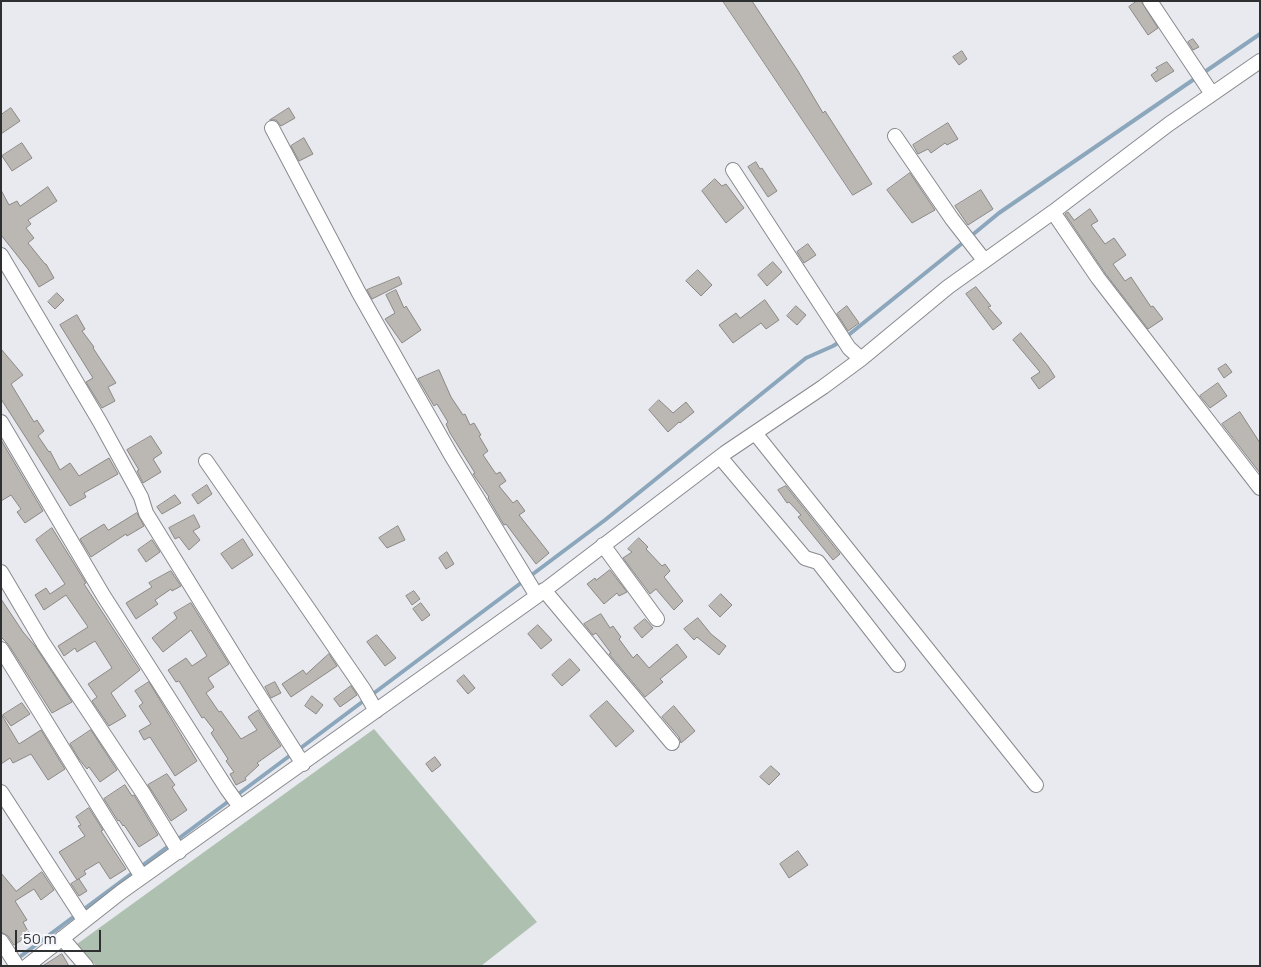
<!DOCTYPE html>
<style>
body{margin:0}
#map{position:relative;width:1261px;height:967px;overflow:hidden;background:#e8eaef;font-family:Manrope,sans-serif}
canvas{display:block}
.frame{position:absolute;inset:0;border:2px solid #2e2f31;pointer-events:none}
.scale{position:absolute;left:15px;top:930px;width:86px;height:22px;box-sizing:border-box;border:2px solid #2e2f31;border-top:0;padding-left:6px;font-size:15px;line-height:18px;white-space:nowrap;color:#2e2f31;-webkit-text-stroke:4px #f5f7fc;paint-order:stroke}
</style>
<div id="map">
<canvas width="1261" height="967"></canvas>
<div class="frame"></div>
<div class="scale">50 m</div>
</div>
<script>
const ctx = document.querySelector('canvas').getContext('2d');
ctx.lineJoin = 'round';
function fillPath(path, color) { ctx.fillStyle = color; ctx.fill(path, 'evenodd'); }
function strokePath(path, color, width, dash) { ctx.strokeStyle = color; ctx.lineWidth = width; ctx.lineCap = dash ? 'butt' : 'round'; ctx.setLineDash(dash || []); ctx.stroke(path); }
const green = new Path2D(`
 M374,729L537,922L481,966H96L77,944Z`);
const stream = new Path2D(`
 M971,236L999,213L1260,34
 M846,337L965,241
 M298,750L605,520L806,358L833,346L841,341
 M17,959L292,754`);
const building = new Path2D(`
 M723,1H752L798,71L823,113L825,111L872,184L853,195Z
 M1137,1H1141L1158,28L1148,35L1129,7Z
 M1193,39L1199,47L1193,50L1188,42Z
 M962,51L967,59L959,65L953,57Z
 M1167,62L1174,71L1156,82L1151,75L1158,70L1156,68Z
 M11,108L20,121L1,134V115Z
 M289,108L295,118L281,126L276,120H270Z
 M948,123L958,139L947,145L945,143L931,153L928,149L918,154L913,145Z
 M304,138L313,154L299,161L291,146Z
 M22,143L32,158L12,171L2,156Z
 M756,162L760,169L762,168L777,191L768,197L748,167Z
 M910,173L935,210L912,223L887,190Z
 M715,179L722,186L726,184L744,208L726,223L702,191Z
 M48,187L57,201L28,220L31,224L26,228L34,238L28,243L45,264H46L54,278L39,287L28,269L1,235V190L9,205L17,201L20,206Z
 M981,190L993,209L968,225L955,206Z
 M1090,209L1098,221L1091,225L1105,244L1114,238L1126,255L1113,264L1125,281L1131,277L1151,307L1153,306L1163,319L1148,329L1105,273L1065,214L1068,212L1074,220Z
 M808,244L816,255L804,263L797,252Z
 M773,262L782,272L767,286L758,275Z
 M698,270L712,285L701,296L686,281Z
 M399,277L402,284L372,299L367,290Z
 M976,287L991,306L988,307L1002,323L993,330L966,294Z
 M396,290L404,308L406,306L421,330L402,343L385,319L395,313L386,295Z
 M57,293L64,300L55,309L48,302Z
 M765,300L779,320L766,329L761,323L733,343L719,325L736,313L740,318Z
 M796,306L806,315L797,325L787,316Z
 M847,306L859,323L848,331L837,314Z
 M77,315L85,329L82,331L94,347L93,348L116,383L108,387L115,401L102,408L86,382L93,378L60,325Z
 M1021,333L1048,366L1055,377L1039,389L1031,378L1040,372L1013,340Z
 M1,349L23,375L11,384L34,422L37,420L44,431L38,436L49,452L50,451L60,470L70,463L79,476L109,458L118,474L84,493L86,497L70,506L1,399Z
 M1226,364L1232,372L1224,378L1218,369Z
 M439,370L451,397L463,415L465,414L470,425L474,423L481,435L479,436L488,451L483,455L496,474L500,472L506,481L499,486L513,503L517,500L525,511L519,515L549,553L536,564L506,524L504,525L488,498L489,497L473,474L475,473L450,433L446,424L448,422L437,404L434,406L418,379Z
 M1218,383L1227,396L1210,408L1200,396Z
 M659,400L673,413L686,402L694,412L680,423L679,422L668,432L649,410Z
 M1240,412L1260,443V473L1222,424Z
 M151,436L162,453L153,459L161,472L143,483L137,471L139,470L127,450Z
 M1,440L43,511L25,523L17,512L21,509L11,495L1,501Z
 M207,485L212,494L198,504L192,495Z
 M786,486L840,554L833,560L798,517L801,515L789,502L787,503L778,490Z
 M175,495L181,503L162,514L157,507Z
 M137,513L144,526L127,536L126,534L91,557L80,539L104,524L108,530Z
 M194,515L200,527L193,531L200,540L189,550L179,537L175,539L169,528Z
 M398,526L405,540L387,548L379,538Z
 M52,528L86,583L84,584L140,670L111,693L126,716L109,726L92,701L97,697L88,684L112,668L95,641L77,652L75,648L64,656L58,646L88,627L66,595L44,610L35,595L46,588L50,594L65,584L36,540Z
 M639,538L648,547L646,549L662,566L665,564L670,571L664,577L683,601L674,610L656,589L650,594L623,558L632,552L628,549Z
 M243,539L253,555L232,569L221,554Z
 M152,540L160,552L146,562L138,550Z
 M447,552L454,564L446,569L439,558Z
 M610,570L627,592L619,596L617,593L604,604L587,584L595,578L596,580Z
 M171,571L181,586L172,591L171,589L155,600L158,604L136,619L126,603L152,587L149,583Z
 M414,591L420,599L412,605L406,596Z
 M721,594L732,605L720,617L709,606Z
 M1,599L23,632L35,646L72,702L52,713L8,644L1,637Z
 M191,603L229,664L208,678L214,687L206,693L219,712L221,711L241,739L257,730L248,717L258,710L281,746L257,763L259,765L245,778L246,780L236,785L230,774L234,772L226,761L228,759L211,733L214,730L204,717L202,718L179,681L176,682L168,670L186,658L192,666L207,656L191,630L163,652L152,638L177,618L174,613Z
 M421,603L430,615L422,621L413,609Z
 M601,614L610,628L613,626L621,637L619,639L633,658L637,654L649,668L677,644L687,657L660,679L663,682L645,697L609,654L611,653L596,633L593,635L584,624Z
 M698,618L711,634L726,646L719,655L697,637L694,640L684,629Z
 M645,619L653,628L642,638L634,628Z
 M538,625L552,640L541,649L528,634Z
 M377,635L396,658L385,666L367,642Z
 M329,654L337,666L291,697L282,684L303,670L306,674Z
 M570,659L580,670L562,686L552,675Z
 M464,675L475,688L468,694L457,681Z
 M149,682L197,761L175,776L150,737L144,740L139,731L151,724L139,706L143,703L135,691Z
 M275,682L281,693L271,698L265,687Z
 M351,686L357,695L340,707L334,699Z
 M312,696L323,705L316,714L305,706Z
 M607,701L634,731L616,747L590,716Z
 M22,703L30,714L11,726L3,715Z
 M674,706L695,731L681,743L679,737L662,717Z
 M1,714L19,744L41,730L65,769L48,780L31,754L13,763L10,758L1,764Z
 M91,730L117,770L100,782L89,767L87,769L79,759L70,744Z
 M435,757L441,765L432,772L426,764Z
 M771,766L780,774L769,785L760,777Z
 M167,774L175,785L172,787L187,810L171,821L148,785Z
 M125,785L132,796L134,795L158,835L139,847L124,825L123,826L119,820L118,821L104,799Z
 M89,808L103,830L101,831L126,869L110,879L99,862L84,871L86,874L77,880L59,852L85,836L78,826L81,825L76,817Z
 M798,851L808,865L789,878L780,864Z
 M42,872L54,890L41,900L34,889L15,901L27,920L23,922L30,935L14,945L8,936L1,932V873L16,891Z
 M79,879L87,891L79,896L71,884Z
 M62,954L69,966H43Z`);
const street = new Path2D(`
 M1150,1L1212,94
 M272,128L359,293L451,455L537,596
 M895,136L952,219L984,260
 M733,170L849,348L861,359
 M1053,212L1098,278L1260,488
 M1,255L100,422L141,497L146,513L243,670L303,764
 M1,422L103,595L227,789L240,807
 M755,433L1036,785
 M720,457L805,558L818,562L898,665
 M206,461L305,604L364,690L376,711
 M603,545L657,619
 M1,572L43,643L143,793L179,852
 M544,590L672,743
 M1,649L142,877
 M1,792L84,920
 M62,938L86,966
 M1,941L17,966
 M27,966L121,892L537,596L725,453L823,387L861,359L948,287L1053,212L1169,124L1260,61`);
fillPath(green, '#aec1b1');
strokePath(stream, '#8ca7bc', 4);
fillPath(building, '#bbb7b3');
strokePath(building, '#8c8885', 1);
strokePath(street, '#888a8e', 16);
strokePath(street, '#fff', 14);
</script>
